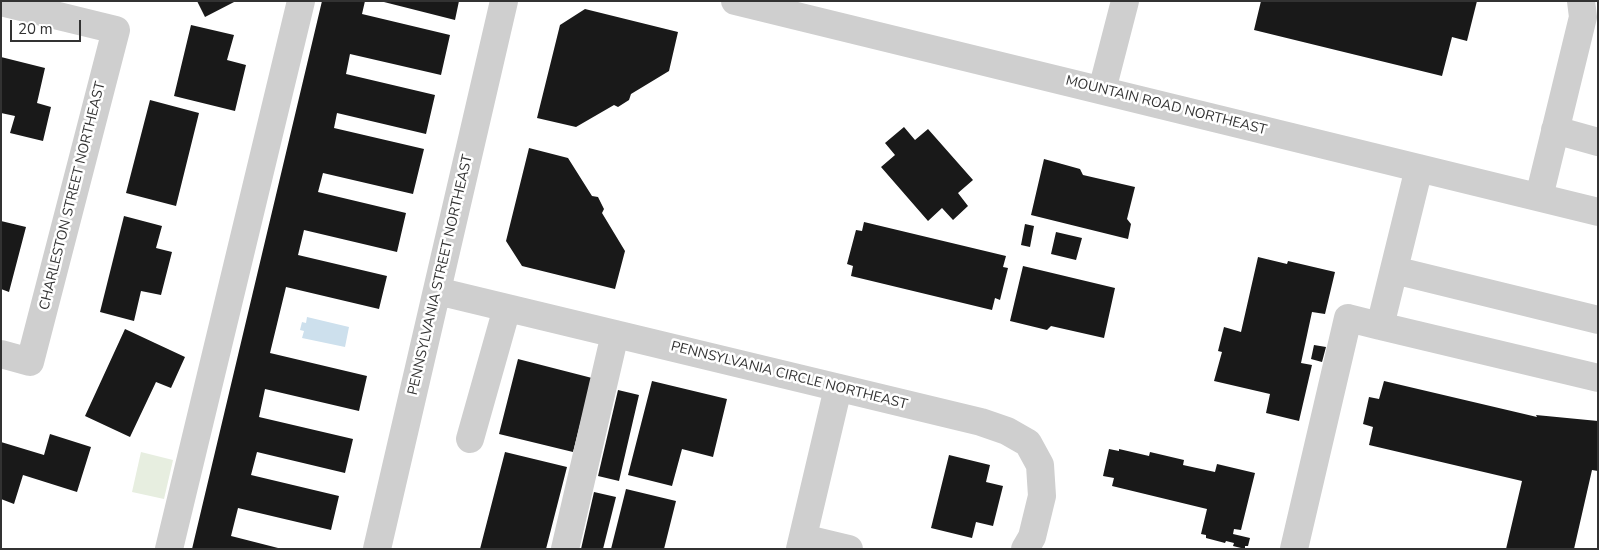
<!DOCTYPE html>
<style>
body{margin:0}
#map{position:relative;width:1599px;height:550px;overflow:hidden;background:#fff;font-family:"Nunito Sans",sans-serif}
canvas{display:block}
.frame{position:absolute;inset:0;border:2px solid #323232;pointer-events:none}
.scale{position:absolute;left:10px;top:20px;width:71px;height:22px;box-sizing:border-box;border:2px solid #323232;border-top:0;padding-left:6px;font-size:15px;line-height:18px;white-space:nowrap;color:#323232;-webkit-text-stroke:4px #fff;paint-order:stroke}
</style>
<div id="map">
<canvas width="1599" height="550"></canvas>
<div class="frame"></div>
<div class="scale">20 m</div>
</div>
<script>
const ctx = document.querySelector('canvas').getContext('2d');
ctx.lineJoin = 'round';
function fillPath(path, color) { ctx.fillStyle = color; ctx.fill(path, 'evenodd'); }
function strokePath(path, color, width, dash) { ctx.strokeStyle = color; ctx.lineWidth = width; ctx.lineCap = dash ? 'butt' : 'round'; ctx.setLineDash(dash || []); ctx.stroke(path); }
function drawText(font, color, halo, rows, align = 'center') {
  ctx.font = font + ' "Nunito Sans",sans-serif'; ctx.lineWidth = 5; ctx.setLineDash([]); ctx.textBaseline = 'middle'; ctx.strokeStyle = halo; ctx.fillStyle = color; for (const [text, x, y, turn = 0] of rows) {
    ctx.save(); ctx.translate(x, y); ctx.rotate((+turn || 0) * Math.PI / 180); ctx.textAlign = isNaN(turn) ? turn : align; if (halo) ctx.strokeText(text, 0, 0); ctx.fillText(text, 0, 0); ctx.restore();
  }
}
const green = new Path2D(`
 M141,452L173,460L164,499L132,492Z`);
const water = new Path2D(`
 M307,317L349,327L345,347L302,338L304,331L300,330L302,322L306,323Z`);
const building = new Path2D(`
 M197,1H236L205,17Z
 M322,1H365L362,14L450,35L441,75L350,54L346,74L435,95L426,134L337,113L334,128L424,149L413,194L323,173L318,192L406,213L397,252L304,230L298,255L387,276L379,309L286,287L270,353L367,376L359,411L265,389L259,417L353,439L345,473L257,452L251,475L339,496L331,530L238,508L231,536L282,549H192Z
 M380,1H459L455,20Z
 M1261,1H1477L1467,41L1452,37L1442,76L1254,30Z
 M585,9L678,32L669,71L631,94L629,100L618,107L614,105L576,127L537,118L560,25Z
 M191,25L234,35L227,60L246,65L235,111L174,96Z
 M1,57L45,68L37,103L51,107L43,141L10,133L15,116L1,113Z
 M150,100L199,113L176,206L126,193Z
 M904,127L915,140L928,129L973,180L958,193L968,206L953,220L942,208L928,221L881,167L895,155L885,143Z
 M529,148L568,158L592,196L598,197L604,209L602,213L625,251L615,289L522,266L506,241Z
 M1044,159L1080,169L1083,175L1135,187L1127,219L1131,224L1128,239L1031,215Z
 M124,216L162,226L156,248L172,252L161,295L141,291L134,321L100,312Z
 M1,221L26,227L9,292L1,289Z
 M864,222L1006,256L1003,267L1008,268L1000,300L995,298L992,310L851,276L853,266L847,264L856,230L862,231Z
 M1025,224L1034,226L1030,247L1021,245Z
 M1056,232L1082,238L1076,260L1051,254Z
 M1258,257L1287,264L1288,261L1335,272L1325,314L1312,312L1301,363L1312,365L1299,421L1266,413L1270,394L1214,381L1222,352L1218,351L1224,327L1241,332Z
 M1023,266L1115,288L1104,338L1051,326L1047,330L1010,321Z
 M125,329L185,357L171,388L156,382L130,437L85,416Z
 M1314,345L1326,347L1322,362L1311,359Z
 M518,359L592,378L573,452L499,434Z
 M652,381L727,399L713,457L682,449L672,486L628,475Z
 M1384,381L1537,417L1536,415L1598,421V471L1592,470L1574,549H1506L1522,481L1369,445L1373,427L1363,424L1369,397L1379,399Z
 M618,390L639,395L619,481L598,476Z
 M50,434L91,447L77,492L23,475L14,504L1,499V442L44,455Z
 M1109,449L1119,451V449L1149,456L1150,452L1184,460L1183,465L1215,472L1217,464L1255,473L1241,530L1234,529L1233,534L1250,538L1248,546H1245V549L1233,546L1234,543L1226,541L1225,543L1206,538V535L1201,534L1207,509L1112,486L1114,478L1103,476Z
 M505,452L567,467L546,549H480Z
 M949,455L990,465L986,482L1003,486L993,526L976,522L972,538L931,528Z
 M626,489L676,501L664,549H611Z
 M594,492L616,497L603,549H581Z`);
const minor = new Path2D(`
 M735,1L1598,212
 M1,2L116,30L30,362L1,354
 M1102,90L1125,1
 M1555,130L1598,142
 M1539,197L1583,17L1581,1
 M1394,270L1598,320
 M437,291L981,422L1007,431L1028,443L1040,465L1042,496L1032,537L1025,549
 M1380,326L1598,378
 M470,439L507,308
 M803,538L849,549
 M169,549L301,1
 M377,549L504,1
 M565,549L615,334
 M800,549L838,388
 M1294,549L1348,318L1380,326L1419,168`);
const streetNames = [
 ["MOUNTAIN ROAD NORTHEAST",1166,106,14],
 ["CHARLESTON STREET NORTHEAST",73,196,-76],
 ["PENNSYLVANIA STREET NORTHEAST",441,275,-77],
 ["PENNSYLVANIA CIRCLE NORTHEAST",789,376,14]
];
fillPath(green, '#e7eee0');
fillPath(water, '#cde0ed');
fillPath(building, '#191919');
strokePath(minor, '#cfcfcf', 28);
drawText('14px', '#323232', '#fff', streetNames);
</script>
